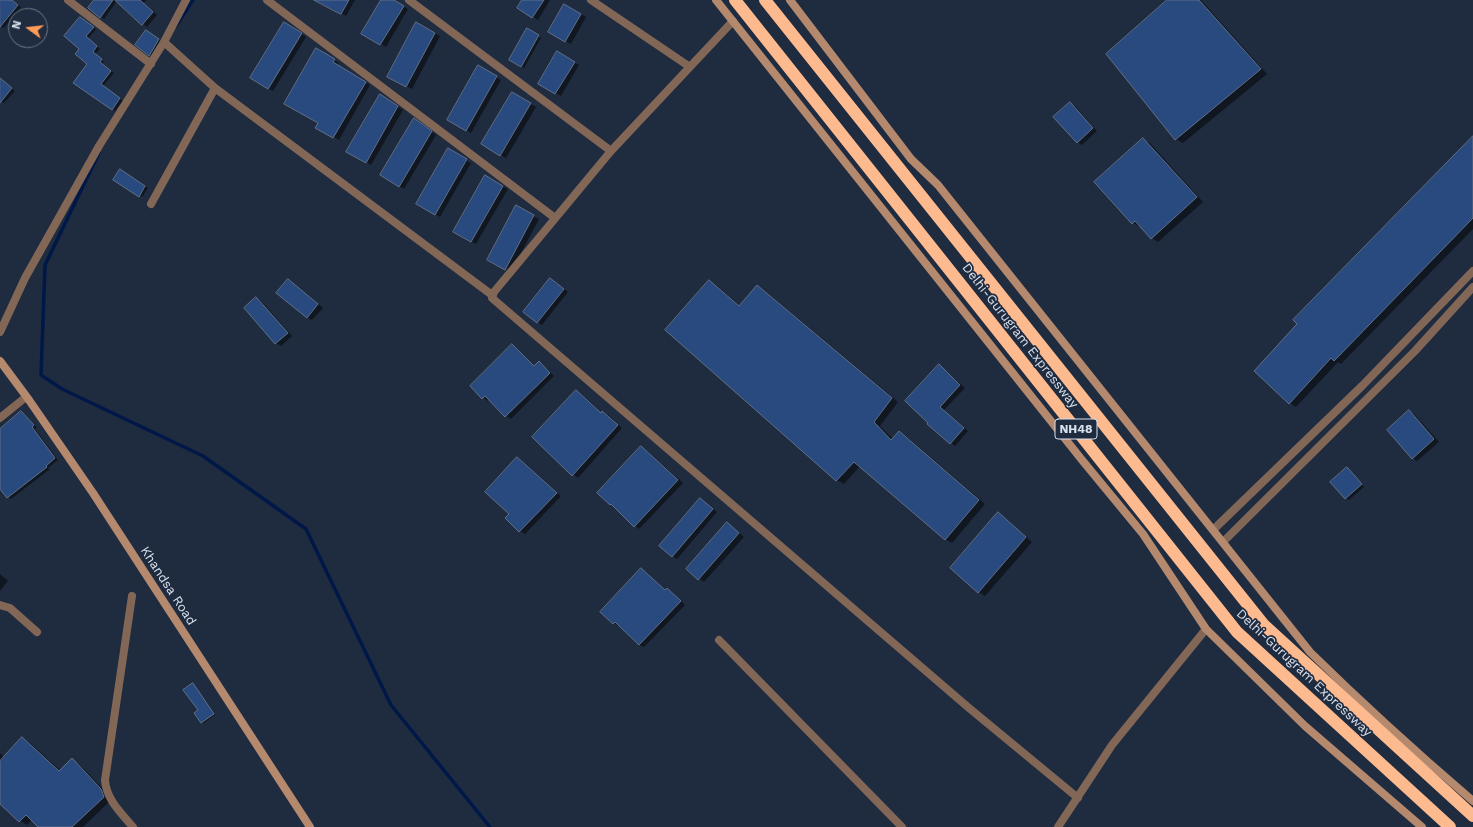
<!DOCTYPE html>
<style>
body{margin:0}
#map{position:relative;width:1473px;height:827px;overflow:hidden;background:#1f2b3f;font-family:"Work Sans",sans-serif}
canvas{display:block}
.north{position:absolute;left:8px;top:8px;width:40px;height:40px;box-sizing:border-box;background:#1f2b3f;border:1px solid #697485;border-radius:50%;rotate:285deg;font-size:11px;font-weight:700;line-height:16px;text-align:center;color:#d9e1ee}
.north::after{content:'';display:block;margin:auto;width:14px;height:18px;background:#fe9c57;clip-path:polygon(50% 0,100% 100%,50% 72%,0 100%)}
</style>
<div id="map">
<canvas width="1473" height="827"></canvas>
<div class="north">N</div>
</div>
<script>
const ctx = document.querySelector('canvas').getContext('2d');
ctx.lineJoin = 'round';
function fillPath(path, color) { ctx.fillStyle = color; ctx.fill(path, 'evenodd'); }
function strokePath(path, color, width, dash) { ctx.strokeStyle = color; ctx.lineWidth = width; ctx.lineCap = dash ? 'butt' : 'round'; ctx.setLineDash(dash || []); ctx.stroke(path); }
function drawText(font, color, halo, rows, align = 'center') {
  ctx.font = font + ' "Work Sans",sans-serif'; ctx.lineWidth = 3.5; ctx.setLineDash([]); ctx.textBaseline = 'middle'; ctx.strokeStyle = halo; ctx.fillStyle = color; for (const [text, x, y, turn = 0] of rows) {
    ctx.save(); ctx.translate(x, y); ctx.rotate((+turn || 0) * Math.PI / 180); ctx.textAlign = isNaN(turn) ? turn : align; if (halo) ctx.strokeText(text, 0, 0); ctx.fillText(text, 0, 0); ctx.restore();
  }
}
const shadow = new Path2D(`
 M0,0H12L21,7L4,28L0,26Z
 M95,0H147L143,3L157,15L147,27L117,1L104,19L101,17Z
 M326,0H355L346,16L324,4Z
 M382,0H392L408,9L386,47L362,33Z
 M523,0H550L538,20L518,8Z
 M1168,0H1201L1267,74L1183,143L1176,139Z
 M565,5L586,17L571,44L549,32Z
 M81,18L96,29L88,39L100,49L95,54L104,62L102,64L114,73L103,86L123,101L115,111L112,109L80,49Z
 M416,24L440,36L412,89L388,76Z
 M528,29L541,38L524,68L510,60Z
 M150,33L162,42L153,56L150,55Z
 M302,34L306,37L273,91L269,89Z
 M316,50L339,63L338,66L370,85L339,140L316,127L319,123Z
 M558,53L579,65L561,96L539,84Z
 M479,67L501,80L471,133L448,119Z
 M0,78L15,91L4,103L0,101Z
 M512,93L536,107L506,158L482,144Z
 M385,98L403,110L371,165L348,152Z
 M1070,104L1075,106L1097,131L1082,145L1077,142Z
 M419,122L436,135L404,189L381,175Z
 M1473,137V229L1341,364L1338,362L1296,407L1290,403L1255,371Z
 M1143,139L1150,143L1203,202L1158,242L1152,238L1141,226L1140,227L1133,223L1096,182Z
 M448,150L471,163L440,217L417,204Z
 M120,171L148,188L142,197L114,180Z
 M485,176L508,189L476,244L454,232Z
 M516,207L539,219L511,272L488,259Z
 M288,280L323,308L312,320L307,318Z
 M709,281L716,285L740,306L758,286L764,290L898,402L880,426L893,439L899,432L906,436L985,504L952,543L945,539L860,466L844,484L837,480Z
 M555,282L568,292L542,325L537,322Z
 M256,298L261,301L292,336L281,346L276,343Z
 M512,346L517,348L535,367L539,363L544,366L554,376L511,419L506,416L489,399L488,401L483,398Z
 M939,366L944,369L965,388L944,410L968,431L955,446L928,424Z
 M576,391L581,394L602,413L603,412L608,415L622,428L578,478L558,462Z
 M1409,411L1414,414L1439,442L1417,461L1412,458Z
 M21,412L24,414L37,428L35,429L58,460L48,468L50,469L11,499L8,497L0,487V429Z
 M641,447L646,450L683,483L639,529L611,504Z
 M517,458L522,461L561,496L525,534L520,531L506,518L511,513Z
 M1347,469L1364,487L1349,500L1346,498Z
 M701,499L717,512L677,559L672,556Z
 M998,514L1005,518L1032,542L985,596L979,592Z
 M727,523L744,537L704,582L687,569Z
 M641,569L646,572L666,591L667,589L672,592L685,605L644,647L639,645L619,625L618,626L613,623Z
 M0,574L8,581L0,591Z
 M193,684L215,715L204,723L202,722Z
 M22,738L29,742L61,771L72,760L79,764L108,794L110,801L83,827H39L32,820L27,825L20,821L0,802V753L5,758Z`);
const stream = new Path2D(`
 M176,26L193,0
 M99,153L45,265L41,375L62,389L203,456L306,529L391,705L490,827`);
const building = new Path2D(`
 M0,0H12L18,5L0,27Z
 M94,0H113L100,18L88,8Z
 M115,0H140L153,12L142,25Z
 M314,0H349L341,14Z
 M381,0H394L404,6L380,45L361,34Z
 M522,0H544L532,18L517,8Z
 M1167,0H1199L1261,69L1175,140L1106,54Z
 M564,4L581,14L565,42L548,32Z
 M80,17L94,27L86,36L97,46L93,52L102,59L100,62L111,71L101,84L120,98L112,110L73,83L87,64L75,54L79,49L64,36Z
 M284,22L302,33L268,89L250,78Z
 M416,22L435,33L406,87L387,77Z
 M527,28L539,35L521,67L509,60Z
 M146,30L159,39L149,56L135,45Z
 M316,48L335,59L333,62L366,82L333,138L315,128L318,123L284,104Z
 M557,51L575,62L555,94L538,84Z
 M478,65L497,76L466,131L447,120Z
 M0,78L12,88L0,103Z
 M512,92L531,103L500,156L481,144Z
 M380,94L398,106L366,163L346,152Z
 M1070,102L1093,128L1077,143L1053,117Z
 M414,118L432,131L399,187L380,175Z
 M1473,136V218L1334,361L1331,358L1289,404L1254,371L1297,324L1293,320Z
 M1143,138L1197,197L1151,239L1135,221L1132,224L1094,182Z
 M448,148L467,159L435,215L416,204Z
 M120,169L145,186L139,197L113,180Z
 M485,175L503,186L471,242L453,232Z
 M516,205L534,215L505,270L487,260Z
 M550,278L564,289L537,323L523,312Z
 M288,279L318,304L307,318L276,293Z
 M709,280L739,306L757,285L892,398L874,422L891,440L899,431L979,500L945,540L854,462L836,481L665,330Z
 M256,297L288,333L275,344L244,308Z
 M512,344L534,366L539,361L550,373L505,417L485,396L482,399L470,386Z
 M939,364L960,385L940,407L964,428L950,444L927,424L928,423L905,401Z
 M576,390L601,413L602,411L618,425L572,476L532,437Z
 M1409,410L1434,439L1412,459L1387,430Z
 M21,411L34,425L32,427L55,458L46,466L47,467L7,498L0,489V429Z
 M641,446L678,480L634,527L611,504L610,505L597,493Z
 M517,457L557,493L519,532L505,518L509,514L485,492Z
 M1347,467L1362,484L1345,499L1330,482Z
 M700,498L713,509L672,557L659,546Z
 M998,512L1026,537L978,593L950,568Z
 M727,522L739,533L698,580L686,569Z
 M641,568L665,590L667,588L681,601L639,645L615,622L613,624L600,612Z
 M193,683L214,714L201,723L194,713L198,710L183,690Z
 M22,737L59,771L72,758L101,789L104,797L72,827H38L26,815L19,822L0,804V761Z`);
const street = new Path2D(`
 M68,0L151,64
 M267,0L555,218
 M409,0L611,151
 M591,0L690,67
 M733,21L611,151L494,292L492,298L969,708L1078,798
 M164,42L215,88L492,295
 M151,204L215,88
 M0,332L25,278L99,146L164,42L186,0
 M0,418L26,397
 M1213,530L1362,386L1473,271
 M1223,542L1415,351L1473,287
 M132,596L105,780C106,799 121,813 133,827
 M0,605L10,608L37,632
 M719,640L902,827
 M1058,827L1112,745L1206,629`);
const secondary = new Path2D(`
 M716,0L1082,460L1143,534L1206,629L1305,726L1422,827
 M790,0L911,159L938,185L1310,652C1363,704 1417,753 1473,801
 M0,361L29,400L93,493L310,827`);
const highway = new Path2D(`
 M735,0L1237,632L1450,827
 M765,0L1264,625L1473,816`);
const shields = [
 [1076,429,42]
];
const shieldNames = [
 ["NH48",1076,429]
];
const streetNames = [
 ["Delhi-Gurugram Expressway",1020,336,52],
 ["Khandsa Road",168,586,57],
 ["Delhi-Gurugram Expressway",1304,673,43]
];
fillPath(shadow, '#0007');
strokePath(stream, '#001848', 3.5);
fillPath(building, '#294a7f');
strokePath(building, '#616f86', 1);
strokePath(street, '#836756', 8);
strokePath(secondary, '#b4896e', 8);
strokePath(highway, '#feba8f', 12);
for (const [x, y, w] of shields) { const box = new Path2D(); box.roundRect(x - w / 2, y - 10, w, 20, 3); ctx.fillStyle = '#1f2b3f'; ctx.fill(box); strokePath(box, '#d9e1ee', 1); }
drawText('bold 12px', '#d9e1ee', null, shieldNames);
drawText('13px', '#d9e1ee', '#1f2b3f', streetNames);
</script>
